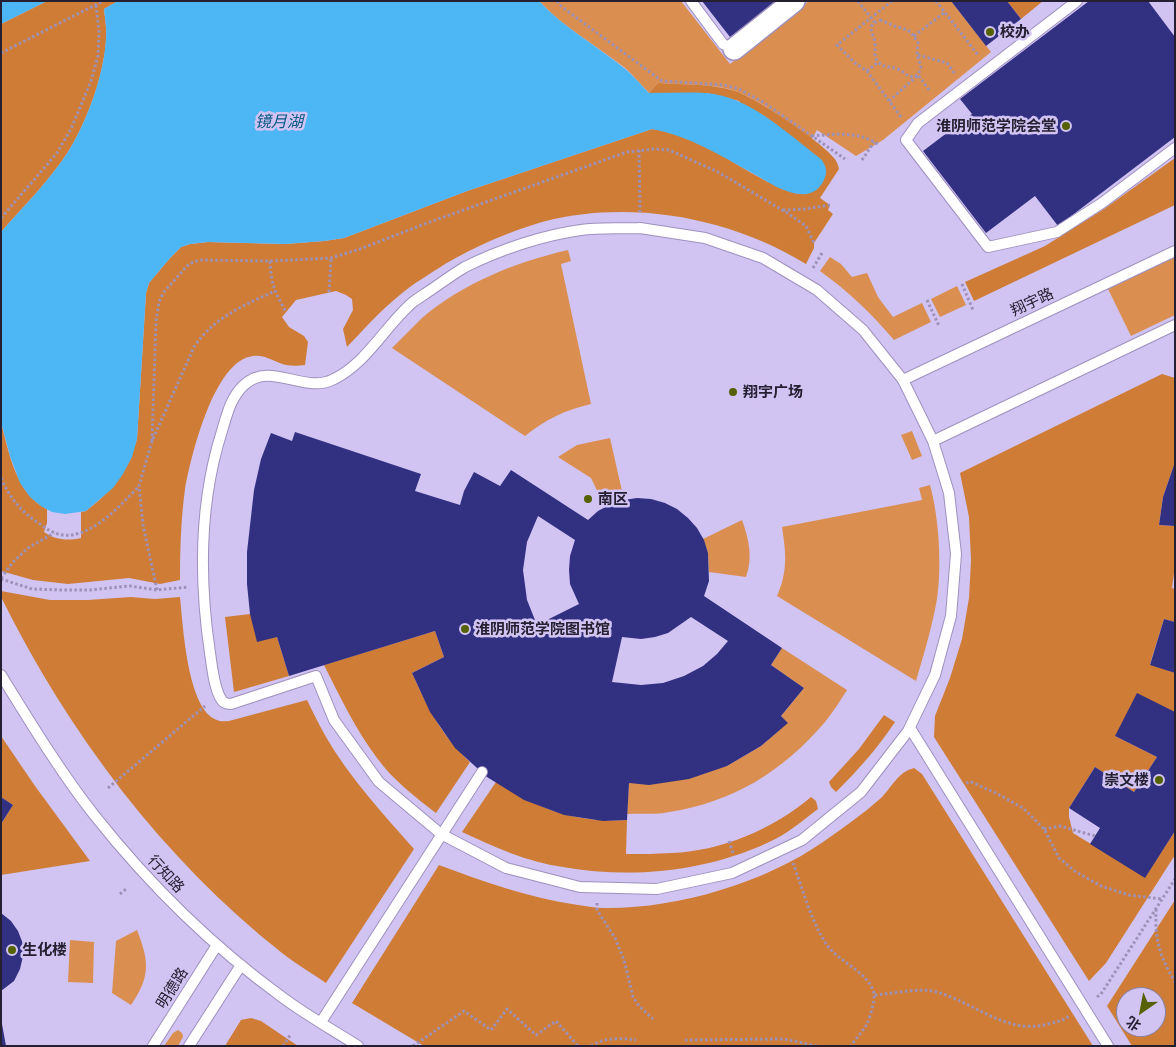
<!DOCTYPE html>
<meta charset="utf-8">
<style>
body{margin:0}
#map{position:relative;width:1176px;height:1047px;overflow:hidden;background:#d1c3f2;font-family:Commissioner,"Noto Sans SC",sans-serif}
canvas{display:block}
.frame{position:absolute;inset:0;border:2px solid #252031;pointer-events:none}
.north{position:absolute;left:1116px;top:987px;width:50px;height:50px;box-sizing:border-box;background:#d1c3f2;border:1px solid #8c82a5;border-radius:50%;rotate:213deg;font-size:14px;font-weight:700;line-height:20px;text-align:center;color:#252031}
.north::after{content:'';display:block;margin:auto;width:18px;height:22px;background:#556203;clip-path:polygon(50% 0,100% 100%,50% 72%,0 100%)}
</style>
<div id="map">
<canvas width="1176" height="1047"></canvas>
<div class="frame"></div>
<div class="north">北</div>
</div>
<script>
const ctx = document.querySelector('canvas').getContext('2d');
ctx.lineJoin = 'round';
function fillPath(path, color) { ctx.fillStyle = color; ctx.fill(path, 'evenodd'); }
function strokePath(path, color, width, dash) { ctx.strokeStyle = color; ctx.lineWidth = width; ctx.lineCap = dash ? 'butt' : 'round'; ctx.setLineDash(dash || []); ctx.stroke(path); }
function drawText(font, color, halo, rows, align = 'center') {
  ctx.font = font + ' Commissioner,"Noto Sans SC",sans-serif'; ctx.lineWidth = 5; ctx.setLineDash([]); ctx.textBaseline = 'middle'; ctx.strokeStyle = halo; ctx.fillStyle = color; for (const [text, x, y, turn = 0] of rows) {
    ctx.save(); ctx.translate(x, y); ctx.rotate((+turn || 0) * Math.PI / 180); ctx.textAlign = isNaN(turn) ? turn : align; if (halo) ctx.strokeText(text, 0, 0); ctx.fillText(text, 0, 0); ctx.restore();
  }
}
const green = new Path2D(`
 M539,1H681L730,64L809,1H951L991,52L883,140L856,156L817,130L812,139C789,123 765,103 738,92C716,83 682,85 658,83L649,93C641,85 633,75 625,68C596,45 564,28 539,1Z
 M568,250L571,261L561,264L591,404C565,410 546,419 525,436L392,348C402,338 412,328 422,318C463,283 516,262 568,250Z
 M830,257L841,264L852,277L867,273L878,297L893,317L922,303L931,322L894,340C872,314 848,291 820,271Z
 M1175,257V315L1131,336L1108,289Z
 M957,286L966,305L940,317L931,299Z
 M912,431L922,456L912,460L901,435Z
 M610,438L624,500L605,507L591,478L558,457L577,445Z
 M930,485C939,518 942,565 937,599C932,627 924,654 916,681L777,596C788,571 786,554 782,527L922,500L919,488Z
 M742,520C749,540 753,557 746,577L709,572L708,553L703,539Z
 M782,648L847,690C840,701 833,712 825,722C783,771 734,802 669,812C656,815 641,813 627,814L629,783L727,766L761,746L787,723L781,716L804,688L771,665Z
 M137,930C149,961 151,976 131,1005L112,993L116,941Z
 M70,940L94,942L93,983L68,982Z
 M178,1030L182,1033L183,1037L178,1046H164L173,1033Z`);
const forest = new Path2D(`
 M47,1H118L104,9C105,19 107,29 106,40C104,75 87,122 68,152C49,181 24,206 1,232V24Z
 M1007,1H1043L1021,19Z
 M658,83C683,85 711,83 735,91C755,97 822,142 834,158C837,161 838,165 839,169L820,198L830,205L828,210L833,214L814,243V248L806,264C729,217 630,199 542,222C508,232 476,246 445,264C430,274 414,283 401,294C381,310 364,329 347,347L343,329L353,310L352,299L346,295L336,291L296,300L282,317L289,327L304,336L308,342L305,365C298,366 292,366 286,365C275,362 264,354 253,356C214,360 191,456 185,489C181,519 180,549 180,580L160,584L129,578L68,584L33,580L1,571V422C9,453 16,494 47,509V523L44,532C55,540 67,541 81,538V512L86,511C113,490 127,472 137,439L146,293L149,283L170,258L181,247L190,244L208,242L285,244L324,241L344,238L467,191L652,129C659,130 665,131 672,133C717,145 753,181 798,194L739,101L707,93H649Z
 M1175,158V205L974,301L965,282L1045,246L1104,209Z
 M1162,374L1175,378V462L1163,497L1159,525L1175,526V566L1172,588L1175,589V622L1164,619L1150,664L1175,673V712L1115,736L1157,757L1134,792L1095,767L1069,808V817L1073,833L1145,877L1175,831V855L1106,963L1089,981L934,737L935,716L950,678L962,639L969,598L971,560L969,517L960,473Z
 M1,591L50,600H88L131,597L155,599L180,597C183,624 187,710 217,720C220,722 225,721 229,721L307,700C313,712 319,725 326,737C350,778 383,814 414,849L326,983C312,973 296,964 282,953C163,859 69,734 1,597Z
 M250,614L277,637L289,676L234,692L225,617Z
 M435,631L444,657L412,673C428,708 441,735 470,762L436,813C415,797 393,780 377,758C356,730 340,697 324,665Z
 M884,715L895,722C877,749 859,769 836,792L831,787L829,782L859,749Z
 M1,736L35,786L90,861L1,875V824L13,805L1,797Z
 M914,768L922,774L1093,1046H424L352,1003L439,865C484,882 530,898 578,905C587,906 596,908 604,908C677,909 764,883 823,842C843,828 863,814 881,798C892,787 898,772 914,768Z
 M496,782C539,809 574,823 627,820L626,854C641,854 656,854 672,853C722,851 773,829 811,797L816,801L818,809C802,821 786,835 767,843C704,872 631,879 563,867C527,862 494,847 462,832Z
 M1175,900V1046H1132L1107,1006ZM1126,997H1156V1027H1126Z
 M251,1018L261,1021L298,1046H225L241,1020Z`);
const water = new Path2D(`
 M1,1H47L1,24Z
 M118,1H539C564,28 596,45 624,68C633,75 641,85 649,93C668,93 687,92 706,93C749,96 788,134 821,159C826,166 828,171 824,180C819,190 812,195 800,194C784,193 768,182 754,174C721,156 690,136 652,129L467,191L344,238L324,241L285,244L208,242L190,244L181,247L170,258L149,283L146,293L137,439L132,457L123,474L113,488L86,511L65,514L52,512L41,506L30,497L20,483L10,456L1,422V232C24,206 49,181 68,152C87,122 104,75 106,39C107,29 105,19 104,9Z`);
const building = new Path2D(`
 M702,1H780L745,29L743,27L730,37Z
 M951,1H1007L1021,19L986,46Z
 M1089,1H1148L1175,37V137L1058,226L1035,196L986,233L923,151L972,114L960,99Z
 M295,432L421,474L415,491L460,505L464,491L474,472L500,486L511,470L588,520L598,511L611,504L624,500L637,498L651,499L665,503L677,509L688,518L697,528L704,540L708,553L709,581L704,596L782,648L771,665L804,688L781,716L788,723L761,746L727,766L689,779L649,785L629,783L627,820L603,821L564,815L524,800L487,777L455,748L430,712L412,673L444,657L435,631L289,676L277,637L257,642L250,614L247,584V552L254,490L261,459L271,433L292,441ZM538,516L575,540L570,556L569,570L570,584L579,604L537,625L527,600L523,570L527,542ZM691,617L728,641L717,654L703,666L684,676L663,683L641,685L612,682L622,637L641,639L655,637L668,633Z
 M1175,462V526L1159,525L1163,497Z
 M1164,619L1175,622V673L1150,665Z
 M1137,693L1175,712V831L1145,878L1090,844L1100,828L1069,808L1095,767L1134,792L1157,757L1115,736Z
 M1,797L13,805L1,824Z
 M1,913L11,921L18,931L23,944V956L20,969L14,981L1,991Z
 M1,1024H2L6,1046H1Z`);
const path = new Path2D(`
 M557,1L562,7L662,81L724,85L739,89L763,102L845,159
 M858,1L874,22
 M892,1L837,45L855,63L867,71L901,117
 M936,1L978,55
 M880,20L894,26L908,30L914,36L918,43L917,55L921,67L918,75C907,80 905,71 897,69C890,66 884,68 878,62C873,56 876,50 875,43C874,32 864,27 880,20Z
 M914,36L945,12
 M1,53L103,1
 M918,55L947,63L955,74
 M867,71L878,62
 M889,101L918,75L930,91
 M812,136C835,134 860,131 879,145
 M639,150L640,212
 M862,160L874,142
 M783,210L805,209L830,205
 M1,218L57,153L71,129L91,81L98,56L99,32L96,5
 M270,261C271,285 275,292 286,312
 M813,268L822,253
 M962,284L973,310
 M329,292L331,258
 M927,300L939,326
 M152,441L156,321L159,302L163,293L187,266L193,262L201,260L270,261L331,258L360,249L427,223L627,152L655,149L669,150L718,172L789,214L806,226L814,243
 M1,478C10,498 21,512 40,524C44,527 48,530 53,532C84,547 120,506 139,486
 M1,578L13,562L28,548L54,533
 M1,579L32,589L63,590H90L130,586L157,590L188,587
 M157,590L143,525L139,486L152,441L194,347C213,318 244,305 275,291
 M966,783L971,782L996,793L1023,808L1044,829L1059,858L1076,872L1101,886L1129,895L1162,899
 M108,788L205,706
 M1044,829L1060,826L1095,836
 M729,841L733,853
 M793,863C802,887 812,924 827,945C839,962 871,974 874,994C875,1001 870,1017 867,1024C863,1031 856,1038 851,1046
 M120,894L126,889
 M597,903V910L615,938L624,960L633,997L639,1006L653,1019
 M1156,909C1155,940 1159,955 1175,982
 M875,995C889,994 919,988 932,991C971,999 1005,1036 1048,1024C1056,1022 1063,1021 1069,1016
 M1097,997L1101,994L1175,879
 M685,1040L784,1039L817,1046
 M283,1046L291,1034
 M413,1046L464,1011L491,1030L507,1009L536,1035L556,1021L578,1046
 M591,1046C605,1037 620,1038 636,1040`);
const lane = new Path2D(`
 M691,1L723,44L734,49
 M1077,1L918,123L906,140L988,247L1057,232L1102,203L1175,148
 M640,228L705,238L763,258L817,290L863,330L903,380L933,441L942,470L949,493L956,554L951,616L935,675L908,731L861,792L802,840L732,873L657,889L580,887L506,868L441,834L379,782L334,720L316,676L231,704C227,704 223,703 221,699C214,688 212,666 210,653C199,579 199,503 222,431C227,414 231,397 244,385C271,360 304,395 334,379C367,363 385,326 413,302C420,297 428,292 435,287C445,280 455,273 465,267C499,250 543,235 581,230C600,227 621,229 640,228Z
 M903,380L1175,251
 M933,441L1175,325
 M1,675C30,722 61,773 95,816C149,884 212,946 282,997C306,1015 333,1030 358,1046
 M910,728L1108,1046
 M321,1022L482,772
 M153,1046L217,945
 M189,1046L241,965`);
const street = new Path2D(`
 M734,49L794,1`);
const markers = [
 [990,32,5,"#556203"],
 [1066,126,5,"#556203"],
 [733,392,5,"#556203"],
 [588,499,5,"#556203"],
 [465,629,5,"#556203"],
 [1159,780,5,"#556203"],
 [12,950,5,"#556203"]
];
const poiNames = [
 ["校办",1000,32],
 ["淮阴师范学院会堂",1056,126,"right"],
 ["翔宇广场",743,392],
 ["南区",598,499],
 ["淮阴师范学院图书馆",475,629],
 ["崇文楼",1149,780,"right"],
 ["生化楼",22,950]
];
const streetNames = [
 ["翔宇路",1032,302,-25],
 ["行知路",166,874,47],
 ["明德路",172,988,-58]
];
const waterNames = [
 ["镜月湖",279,122]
];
fillPath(green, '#da8f51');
fillPath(forest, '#cf7d36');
fillPath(water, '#4db6f5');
fillPath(building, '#323081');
strokePath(lane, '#9e91be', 12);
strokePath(street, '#9e91be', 24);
strokePath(path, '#9d91b7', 3, [2.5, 2.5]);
strokePath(lane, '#fff', 10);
strokePath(street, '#fff', 21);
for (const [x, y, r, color] of markers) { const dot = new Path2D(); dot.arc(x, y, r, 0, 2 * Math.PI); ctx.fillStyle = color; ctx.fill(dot); strokePath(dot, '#d1c3f2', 2); }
drawText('bold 15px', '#252031', '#d1c3f2', poiNames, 'left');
drawText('15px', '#252031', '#d1c3f2', streetNames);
drawText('italic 16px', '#045a83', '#d1c3f2', waterNames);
</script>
